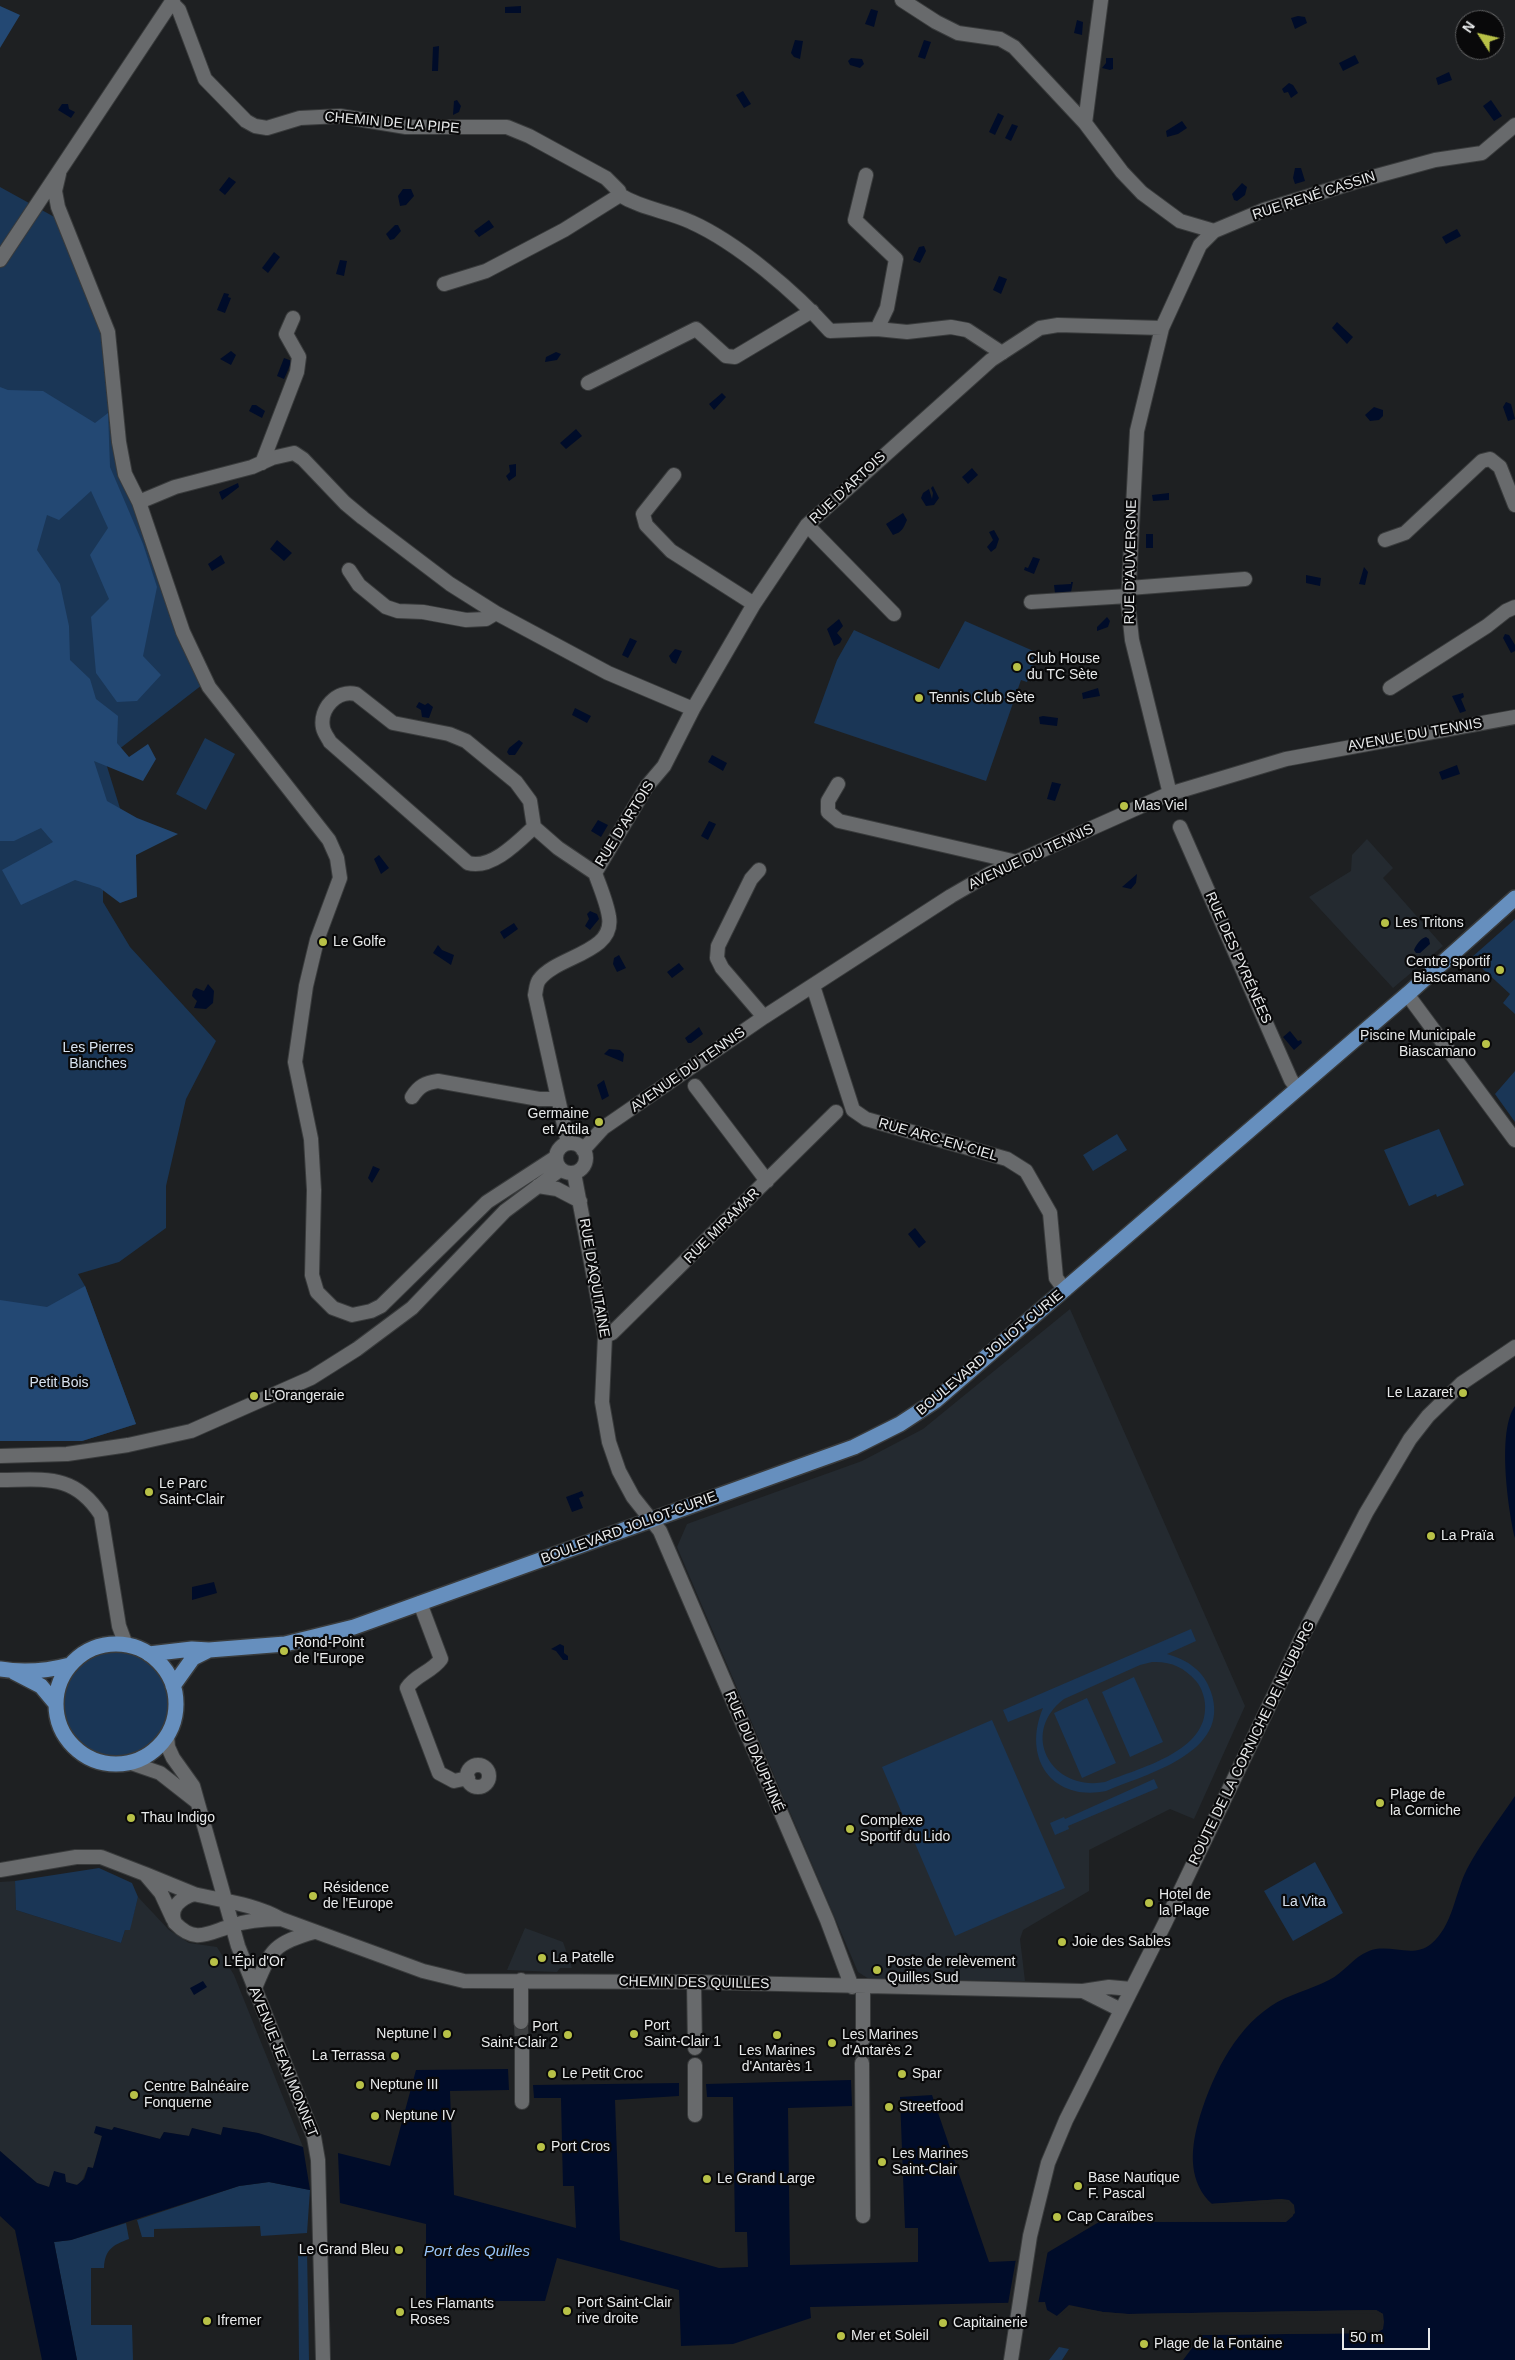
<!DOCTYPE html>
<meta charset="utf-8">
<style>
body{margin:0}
#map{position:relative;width:1515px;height:2360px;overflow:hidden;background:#1e2022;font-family:Arial,sans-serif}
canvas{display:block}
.north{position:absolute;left:1455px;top:10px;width:50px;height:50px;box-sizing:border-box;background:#09090a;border:1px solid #626364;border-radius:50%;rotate:305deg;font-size:14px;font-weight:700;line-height:20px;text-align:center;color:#e8eaeb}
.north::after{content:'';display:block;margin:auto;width:18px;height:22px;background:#b8c147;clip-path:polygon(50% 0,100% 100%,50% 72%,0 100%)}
.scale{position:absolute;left:1342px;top:2328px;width:88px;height:22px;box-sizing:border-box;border:2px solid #e8eaeb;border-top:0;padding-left:6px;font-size:15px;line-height:18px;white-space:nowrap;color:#e8eaeb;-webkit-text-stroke:4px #09090a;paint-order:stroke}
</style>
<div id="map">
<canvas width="1515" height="2360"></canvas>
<div class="north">N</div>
<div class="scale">50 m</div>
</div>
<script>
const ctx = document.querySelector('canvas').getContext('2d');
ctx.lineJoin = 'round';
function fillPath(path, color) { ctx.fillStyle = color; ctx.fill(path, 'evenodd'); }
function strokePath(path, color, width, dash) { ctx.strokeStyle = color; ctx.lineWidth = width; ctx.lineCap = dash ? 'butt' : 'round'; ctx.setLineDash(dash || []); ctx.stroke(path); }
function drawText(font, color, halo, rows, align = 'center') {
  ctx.font = font + ' Arial,sans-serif'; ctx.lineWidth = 4.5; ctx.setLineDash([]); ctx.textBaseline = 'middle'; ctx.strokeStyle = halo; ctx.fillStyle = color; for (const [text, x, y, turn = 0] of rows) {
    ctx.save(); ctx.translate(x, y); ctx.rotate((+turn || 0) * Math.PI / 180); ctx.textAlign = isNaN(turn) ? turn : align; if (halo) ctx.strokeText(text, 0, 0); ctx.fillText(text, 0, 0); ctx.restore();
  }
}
const built = new Path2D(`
 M1367,839L1393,868L1383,878L1443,946L1393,988L1309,897L1351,871L1352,855Z
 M1070,1309L1245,1706L1194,1819L1170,1809L1089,1850V1891L1023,1930L1020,1939L1025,1981L869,1979L858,1972L677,1547L687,1524L862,1461L923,1429Z
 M15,1881L16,1910L121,1943L125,1930H129L138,1897L169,1930L189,1943L217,1947L234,1975L303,2147L258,2133L223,2127L221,2135L192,2128L189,2136L164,2132L160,2139L114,2127L112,2130L94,2133L102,2136L93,2168L88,2167L81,2183L73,2186L66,2182L64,2178L49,2187L37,2183L25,2174L0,2151V1882Z
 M525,1928L563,1942L572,1968H560L557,1972L507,1970Z`);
const green = new Path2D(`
 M0,187L58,219L104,334L115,461L133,497L202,685L105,760L132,847L103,875V902L130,947L216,1041L186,1099L166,1186V1228L119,1262L78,1274L85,1286L136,1424L82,1441H0Z
 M965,621L1038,653L1027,682L1021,680L986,781L814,723L837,660L854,630L939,669Z
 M205,738L235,754L206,810L176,794Z
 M1515,919V1014L1503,1003L1510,994L1471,958Z
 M1515,1071V1122L1495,1094Z
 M1439,1129L1464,1185L1437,1197L1436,1194L1409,1206L1384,1150Z
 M1117,1134L1127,1150L1093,1171L1083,1155Z
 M1191,1629L1196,1641L1167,1654C1188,1660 1204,1671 1211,1692C1232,1753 1146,1774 1106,1791C1051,1802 1022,1757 1043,1708L1008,1722L1003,1710ZM1152,1662C1170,1661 1184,1667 1196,1681C1202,1688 1206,1700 1205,1710C1203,1753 1139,1768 1105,1782C1051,1792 1019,1733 1064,1699L1140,1665Z
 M63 1704a53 53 0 1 1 106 0a53 53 0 1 1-106 0Z
 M1134,1677L1163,1742L1130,1757L1102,1692Z
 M1087,1698L1116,1763L1082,1778L1054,1713Z
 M992,1720L1065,1888L955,1936L882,1767Z
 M1154,1779L1158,1788L1068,1826L1069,1829L1055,1835L1050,1823L1064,1817L1065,1819Z
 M1315,1862L1343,1913L1293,1941L1264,1891Z
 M99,1868L132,1883L138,1897L130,1930H125L121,1943L16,1910L15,1881Z
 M269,2182L310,2190L307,2233L261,2236L260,2226L154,2229V2237H142L137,2220L239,2186Z
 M126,2223L129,2239C113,2245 105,2249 104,2268H91V2325H132L133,2360H77L54,2242L71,2240Z
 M298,2250H307L309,2360H299Z
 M1059,2347L1069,2349L1062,2360H1049Z`);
const forest = new Path2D(`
 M0,6L20,15L0,48Z
 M0,387L8,390L43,391L95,423L108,413L110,467L143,544L157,587L143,656L161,675L137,701L117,702L96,673L91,617L109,599L90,555L108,528L91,491L59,520L47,515L37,550L60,584L69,626L70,660L90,679L96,699L118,716L117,743L129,757L148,744L156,759L143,781L94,761L107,801L137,818L178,834L136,855L137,897L120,903L100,888L75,880L21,905L2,870L53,842L41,828L14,841H0Z
 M85,1286L136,1424L82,1441H0V1300L47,1307Z`);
const water = new Path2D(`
 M521,6V13H505V7Z
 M871,9L878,11L874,27L865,24Z
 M1298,16L1305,17L1307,23L1295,29L1291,18Z
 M1077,20L1083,22L1082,35L1074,33Z
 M795,40L803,41L800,59L794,57L791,53Z
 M924,40L931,42L925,59L918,57Z
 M439,46L438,71H432L433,47Z
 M1355,55L1359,63L1343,71L1339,63Z
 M851,58L862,59L864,64L860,68L850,65L848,61Z
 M1106,58H1113V69L1110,70L1102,68L1106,63Z
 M1449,72L1452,80L1438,85L1436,78Z
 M1289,83L1293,85L1298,93L1291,98L1288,92L1284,93L1282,89Z
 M743,91L751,104L744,108L736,95Z
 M457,100L461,106L459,112L453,115L454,101Z
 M1491,100L1502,116L1494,121L1483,106Z
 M62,104H68L69,109L75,112L71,118L58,110Z
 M998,113L1004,116L995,135L989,132Z
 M1182,121L1187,128L1178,134L1167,137L1166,131Z
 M1012,124L1018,126L1011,141L1005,138Z
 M1295,168H1301L1305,181L1295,184L1293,178Z
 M229,177L236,182L225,195L219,190Z
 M1242,183L1247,187L1245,195L1237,201L1234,200L1232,194Z
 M403,189H411L414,196L406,205L400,206L398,196Z
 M489,220L494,227L479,237L474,231Z
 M395,225H398L401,231L394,239L390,240L386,234Z
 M1457,229L1461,236L1446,244L1442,237Z
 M924,246L926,251L920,263L913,260L919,247Z
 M274,252L280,257L268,273L262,268Z
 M340,260L347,261L344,276L336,274Z
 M999,276L1007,279L1001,294L993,290Z
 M224,293L229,294L228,297L231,298L225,313L217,310Z
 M1337,322L1353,337L1347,344L1332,328Z
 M231,351L236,355L231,365L220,359Z
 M556,352L561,354L557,360L545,362L546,357Z
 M284,358L292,361L284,379L277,376Z
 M722,393L726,397L714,410L709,404Z
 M1506,402L1511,404L1515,419L1508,421L1503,407Z
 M252,405H256L265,411L262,418L249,411Z
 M1374,407L1383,410V416L1379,420L1370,421L1365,415Z
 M576,429L582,436L566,449L560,443Z
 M516,464V476L509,481L506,476L510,472L509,465Z
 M972,468L978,475L968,484L962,477Z
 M238,483L239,487L222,500L219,492Z
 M933,486L939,498L934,505L926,506L921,498L923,493L929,489L932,499L933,493L931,488Z
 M1169,493V500L1153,501L1152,495Z
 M903,513L907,520C903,529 902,532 893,535L886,524Z
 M994,530L999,539L996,548L991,552L987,547L993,540L989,532Z
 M1146,534H1153V548H1146Z
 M277,540L292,553L284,561L270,549Z
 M221,555L225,563L212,571L208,564Z
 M1033,557L1040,559L1034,574L1024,570L1025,567L1028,568Z
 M1364,567L1368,572L1365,585L1359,584Z
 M1306,575L1321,578L1320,586L1306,583Z
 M1071,582H1073L1071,592L1055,593L1054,585L1071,584Z
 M1107,617L1110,621L1108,627L1097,631V627Z
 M839,619L843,626L837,633L842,639L840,643L834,646L827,629Z
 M1505,634L1509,635L1515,645V651L1511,653L1503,638Z
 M630,638L637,641L628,658L622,655Z
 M675,649L682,651L676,664L672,662L669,656Z
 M1098,688L1100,696L1083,699L1082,693Z
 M1463,693L1464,697L1461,699L1466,711L1460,713L1452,696Z
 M419,702L425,705L428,703L433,707L429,718L422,717L421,710L416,707Z
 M575,708L591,716L587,723L572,715Z
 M1043,716L1058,718L1057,726L1040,724L1039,717Z
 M519,740L523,743L515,755H509L507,752L509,748Z
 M712,755L727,763L723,771L708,762Z
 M1457,765L1460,774L1442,780L1439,772Z
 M1052,782L1061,784L1055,801L1047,799Z
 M598,820L608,825L601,837L591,831Z
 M709,821L716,824L708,840L701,836Z
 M379,855L389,868L381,874L374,859Z
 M1137,874L1136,883L1131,889L1122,887Z
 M590,911L597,914L599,919L590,930L585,926L589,919L587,914Z
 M514,923L518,929L504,939L500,932Z
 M1426,937L1429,939L1430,944L1420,953H1416L1414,950C1416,945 1421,938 1426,937Z
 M438,945L442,950L454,955L451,965L433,953Z
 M619,955L626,968L617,972L613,964L614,958Z
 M679,963L684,969L672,978L667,972Z
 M208,984L214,991L213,1003L206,1009L194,1008L197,1001L192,996L193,991L196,988L204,991Z
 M699,1027L703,1034L691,1043H688L685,1038Z
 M1290,1031L1298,1041L1301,1040L1302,1043L1294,1050L1283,1037Z
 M609,1049L620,1050L624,1054L623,1062L604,1054Z
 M604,1080L609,1096L602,1100L597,1085Z
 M373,1166L380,1169L372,1183L368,1178Z
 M915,1228L926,1242L919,1248L908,1234Z
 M1515,1406V1538C1508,1509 1497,1431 1515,1406Z
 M582,1491L584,1496L579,1498L583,1508L572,1512L566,1497Z
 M214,1582L217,1593L192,1600V1587Z
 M560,1644L564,1646V1653L568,1656V1660H563L556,1651L551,1649Z
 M1515,1796V2360H1183L1202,2335L1376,2333L1383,2329V2314L1376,2310L1128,2314L1103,2312L1069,2306L1057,2316L1047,2310L1045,2302L810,2307L811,2318L733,2344L681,2346L679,2290L557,2258L545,2301H426V2224L340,2203L338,2153L390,2166L416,2070L508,2069L509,2090L450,2091L454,2195L576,2228L574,2186H563L561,2098H534L533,2085L679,2083V2096L615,2100L620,2240L719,2268L748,2267L747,2232H735L733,2097H707L706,2084L851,2080L852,2106L788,2108L790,2265L918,2262V2228H905L900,2097L932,2095L989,2262L1035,2260L1099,2222H1286L1293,2216L1294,2205L1282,2199L1212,2204C1189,2183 1190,2152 1198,2123C1210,2081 1232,2032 1271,2006C1289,1994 1310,1990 1329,1980C1344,1973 1353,1957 1369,1951C1389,1943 1413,1959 1431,1944C1453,1926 1455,1892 1467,1869C1480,1844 1499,1820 1515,1796Z
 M203,1981L207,1987L194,1995L190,1988Z
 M96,2126L112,2130L114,2127L160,2139L164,2132L189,2136L192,2128L221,2135L223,2127L258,2133L303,2147L310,2190L269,2182L239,2186L71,2240L54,2242L77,2360H42L15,2230L0,2216V2151L37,2183L49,2187L54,2171L65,2174L66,2182L77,2185L84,2179L88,2167L93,2168L102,2136L94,2133Z`);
const pier = new Path2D(`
 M1282,2199L1289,2200L1294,2205L1295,2213L1286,2221L1099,2222L1104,2219H1285L1292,2212V2206L1288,2202L1212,2206L1208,2204Z
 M1048,2250L1038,2304H1008L1016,2259L1034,2258Z
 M1069,2305L1103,2312L1128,2314L1376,2310L1383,2314L1384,2322L1383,2329L1376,2333L1199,2335L1202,2333L1375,2331L1381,2328L1382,2322L1381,2315L1376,2313L1128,2316L1103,2315L1070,2308L1057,2318V2316Z`);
const minorTunnel = new Path2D(`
 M521,2022L522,2049
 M862,2063L863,2039`);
const minor = new Path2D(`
 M902,0L936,22L958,33L1000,39L1014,47L1085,123L1122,172L1142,193L1180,221L1214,231
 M172,3L179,10L205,79L246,121L255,126L267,128L300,118L340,116L406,127H507L529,136L606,178L619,191L620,195C642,209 668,211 691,222C738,243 796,293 830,331L877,329L907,332L951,327L967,330L1002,353
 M1085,123L1101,0
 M59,174L55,191L58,207L108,332L119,442L125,474L139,502L183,632L209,687L329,840L337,858L340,878L317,940L306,986L295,1062L311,1139L314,1190L312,1275L317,1292L333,1308L352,1315L371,1311L381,1306L487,1202L556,1157
 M866,175L855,220L896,259L887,308L877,329
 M0,260L173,0
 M444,284L486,271L564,230L620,195
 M588,383L696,329L726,356L735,357L812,311
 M262,463L297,372L299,357L286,334L293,318
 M674,475L643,514L646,525L671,551L754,604
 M139,502L175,487L252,467L272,458L294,453L303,459L345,503L363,518L450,584L496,613L608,673L693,709
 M807,525L894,614
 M1385,540L1405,533L1482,461L1490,459L1500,467L1515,505
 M349,570L359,585L386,607L398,611L423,612L466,620L486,619L496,613
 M1129,588L1245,579
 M1031,602L1128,596
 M1390,688L1487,626L1506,611L1515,607
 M838,784L828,801V812L839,821L1017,862
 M1170,794L1132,640L1128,603L1137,431L1162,328L1200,245L1214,231L1264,210L1358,181L1435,160L1482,153L1515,125
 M534,827C518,842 491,870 468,863L330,742C328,738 324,733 323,728C319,709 337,689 356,694L393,723L449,734L466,741L516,782L530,801L534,827L558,848L595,873
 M1180,827L1291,1080L1297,1088
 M759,870L751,879L718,946L717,958L722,968L764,1017
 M595,873L647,786L664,766L693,709L754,604L807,525L991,360L1040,328L1058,325L1162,328
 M813,986L853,1110L866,1119L1007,1159L1026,1171L1050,1213L1056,1278L1065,1290
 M1407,994L1515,1140
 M695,1086L767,1181
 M412,1097C419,1086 425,1083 438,1081L539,1099H558
 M556 1158a15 15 0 1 1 30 0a15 15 0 1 1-30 0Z
 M568,1143L535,995C536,991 536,984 539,980C556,956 615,953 609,917C607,903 600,887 595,873
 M583,1150L603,1128L764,1017L951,896L989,874L1166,795L1286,759L1515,717
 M574,1173L605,1336L602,1402L609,1442L619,1471L633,1497L660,1531L827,1920L852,1987
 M538,1186L557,1189L580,1201
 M605,1336L612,1333L836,1112
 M0,1456L67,1454L128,1445L191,1431L311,1378L357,1349L412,1308L505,1211L561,1169
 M0,1480C44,1480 74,1473 101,1515L119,1626L126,1645
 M420,1603L441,1659C432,1672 415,1675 407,1688L439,1773L454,1781L468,1778
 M167,1736L168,1747L173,1758L193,1786L238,1946L314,2137L318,2160L323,2360
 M131,1763L160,1773L197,1802
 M467 1776a11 11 0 1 1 22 0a11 11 0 1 1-22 0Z
 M0,1870L76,1857H101L145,1874
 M194,1894C224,1901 254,1904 281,1919C264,1919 248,1920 231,1926C208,1933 195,1944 175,1923C168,1908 181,1898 194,1894Z
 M173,1919L161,1893L145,1874L194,1894
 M281,1919L423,1971L464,1981L694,1982L1083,1991
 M521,1980V2022
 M694,1982L695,2048
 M254,1990C271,1951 271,1944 314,1932
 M1121,2010L1083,1991L1109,1987L1131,1989
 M863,2039V1987
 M522,2049V2102
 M862,2063L863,2216
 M695,2115V2065
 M1011,2360L1030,2236L1048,2163L1066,2120L1165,1923L1301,1639L1366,1513L1410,1439L1428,1416L1462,1383L1515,1347`);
const major = new Path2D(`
 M56 1704a60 60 0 1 1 120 0a60 60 0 1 1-120 0Z
 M149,1654L192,1649L209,1650L285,1644L354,1627L854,1447L900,1424L935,1401L1410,992L1515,898
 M0,1669C23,1673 47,1671 70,1665
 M14,1672L41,1686L56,1704
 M173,1686L193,1658L209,1650`);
const markers = [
 [1017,667,5,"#b8c147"],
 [919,698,5,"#b8c147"],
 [1124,806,5,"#b8c147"],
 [1385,923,5,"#b8c147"],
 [323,942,5,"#b8c147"],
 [1500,970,5,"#b8c147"],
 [1486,1044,5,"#b8c147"],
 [599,1122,5,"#b8c147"],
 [1463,1393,5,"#b8c147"],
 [254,1396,5,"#b8c147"],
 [149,1492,5,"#b8c147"],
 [1431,1536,5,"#b8c147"],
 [284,1651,5,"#b8c147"],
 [1380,1803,5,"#b8c147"],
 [131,1818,5,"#b8c147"],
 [850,1829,5,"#b8c147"],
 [313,1896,5,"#b8c147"],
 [1149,1903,5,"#b8c147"],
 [1062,1942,5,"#b8c147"],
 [542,1958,5,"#b8c147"],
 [214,1962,5,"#b8c147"],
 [877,1970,5,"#b8c147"],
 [447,2034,5,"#b8c147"],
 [634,2034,5,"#b8c147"],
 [568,2035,5,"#b8c147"],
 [777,2035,5,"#b8c147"],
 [832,2043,5,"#b8c147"],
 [395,2056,5,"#b8c147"],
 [552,2074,5,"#b8c147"],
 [902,2074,5,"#b8c147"],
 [360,2085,5,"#b8c147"],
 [134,2095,5,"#b8c147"],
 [889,2107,5,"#b8c147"],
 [375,2116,5,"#b8c147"],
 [541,2147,5,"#b8c147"],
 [882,2162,5,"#b8c147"],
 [707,2179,5,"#b8c147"],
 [1078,2186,5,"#b8c147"],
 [1057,2217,5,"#b8c147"],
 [399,2250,5,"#b8c147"],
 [567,2311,5,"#b8c147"],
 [400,2312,5,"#b8c147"],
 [207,2321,5,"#b8c147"],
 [943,2323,5,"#b8c147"],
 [841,2336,5,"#b8c147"],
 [1144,2344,5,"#b8c147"]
];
const streetNames = [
 ["CHEMIN DE LA PIPE",392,123,5],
 ["RUE RENÉ CASSIN",1314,196,-18],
 ["RUE D'ARTOIS",848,488,-43],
 ["RUE D'AUVERGNE",1131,562,-89],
 ["AVENUE DU TENNIS",1415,735,-10],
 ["RUE D'ARTOIS",625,824,-58],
 ["AVENUE DU TENNIS",1031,857,-25],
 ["RUE DES PYRÉNÉES",1238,958,66],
 ["AVENUE DU TENNIS",688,1070,-35],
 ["RUE ARC-EN-CIEL",938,1140,16],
 ["RUE MIRAMAR",722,1226,-45],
 ["RUE D'AQUITAINE",594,1278,80],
 ["BOULEVARD JOLIOT-CURIE",990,1353,-40],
 ["BOULEVARD JOLIOT-CURIE",629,1528,-20],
 ["ROUTE DE LA CORNICHE DE NEUBURG",1252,1743,-64],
 ["RUE DU DAUPHINÉ",754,1752,67],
 ["CHEMIN DES QUILLES",694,1983,1],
 ["AVENUE JEAN MONNET",283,2062,68]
];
const poiNames = [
 ["Club House",1027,659],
 ["du TC Sète",1027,675],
 ["Tennis Club Sète",929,698],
 ["Mas Viel",1134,806],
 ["Les Tritons",1395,923],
 ["Le Golfe",333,942],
 ["Centre sportif",1490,962,"right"],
 ["Biascamano",1490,978,"right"],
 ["Piscine Municipale",1476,1036,"right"],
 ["Biascamano",1476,1052,"right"],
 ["Germaine",589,1114,"right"],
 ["et Attila",589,1130,"right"],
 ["Le Lazaret",1453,1393,"right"],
 ["L'Orangeraie",264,1396],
 ["Le Parc",159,1484],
 ["Saint-Clair",159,1500],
 ["La Praïa",1441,1536],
 ["Rond-Point",294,1643],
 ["de l'Europe",294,1659],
 ["Plage de",1390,1795],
 ["la Corniche",1390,1811],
 ["Thau Indigo",141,1818],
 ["Complexe",860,1821],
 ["Sportif du Lido",860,1837],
 ["Résidence",323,1888],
 ["de l'Europe",323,1904],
 ["Hotel de",1159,1895],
 ["la Plage",1159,1911],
 ["Joie des Sables",1072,1942],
 ["La Patelle",552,1958],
 ["L'Épi d'Or",224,1962],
 ["Poste de relèvement",887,1962],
 ["Quilles Sud",887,1978],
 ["Port",644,2026],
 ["Saint-Clair 1",644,2042],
 ["Port",558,2027,"right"],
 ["Saint-Clair 2",558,2043,"right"],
 ["Neptune I",437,2034,"right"],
 ["Les Marines",842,2035],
 ["d'Antarès 2",842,2051],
 ["Les Marines",777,2051,"center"],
 ["d'Antarès 1",777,2067,"center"],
 ["La Terrassa",385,2056,"right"],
 ["Le Petit Croc",562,2074],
 ["Spar",912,2074],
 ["Neptune III",370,2085],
 ["Centre Balnéaire",144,2087],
 ["Fonquerne",144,2103],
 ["Streetfood",899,2107],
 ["Neptune IV",385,2116],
 ["Port Cros",551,2147],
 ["Les Marines",892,2154],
 ["Saint-Clair",892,2170],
 ["Base Nautique",1088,2178],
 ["F. Pascal",1088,2194],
 ["Le Grand Large",717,2179],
 ["Cap Caraïbes",1067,2217],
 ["Le Grand Bleu",389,2250,"right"],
 ["Port Saint-Clair",577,2303],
 ["rive droite",577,2319],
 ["Les Flamants",410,2304],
 ["Roses",410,2320],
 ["Ifremer",217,2321],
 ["Capitainerie",953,2323],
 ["Mer et Soleil",851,2336],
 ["Plage de la Fontaine",1154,2344]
];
const parkNames = [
 ["Les Pierres",98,1048],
 ["Blanches",98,1064],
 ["Petit Bois",59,1383],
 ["La Vita",1304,1902]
];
const waterNames = [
 ["Port des Quilles",477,2252]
];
fillPath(built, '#242a30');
fillPath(green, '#1a3656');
fillPath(forest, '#234873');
fillPath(water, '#000c29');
fillPath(pier, '#1e2022');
strokePath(minorTunnel, '#3c3e40', 14, [14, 7]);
strokePath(minor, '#393b3c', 16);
strokePath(major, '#393b3c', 18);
strokePath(minor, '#686a6c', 14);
strokePath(major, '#668fbe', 15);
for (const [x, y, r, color] of markers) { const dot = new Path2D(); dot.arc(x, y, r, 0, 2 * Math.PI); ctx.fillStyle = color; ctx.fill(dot); strokePath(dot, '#09090a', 2); }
drawText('14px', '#e8eaeb', '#09090a', streetNames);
drawText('14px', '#e8eaeb', '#09090a', poiNames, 'left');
drawText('14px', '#d8e3f1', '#09090a', parkNames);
drawText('italic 15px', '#99c7fd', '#09090a', waterNames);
</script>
